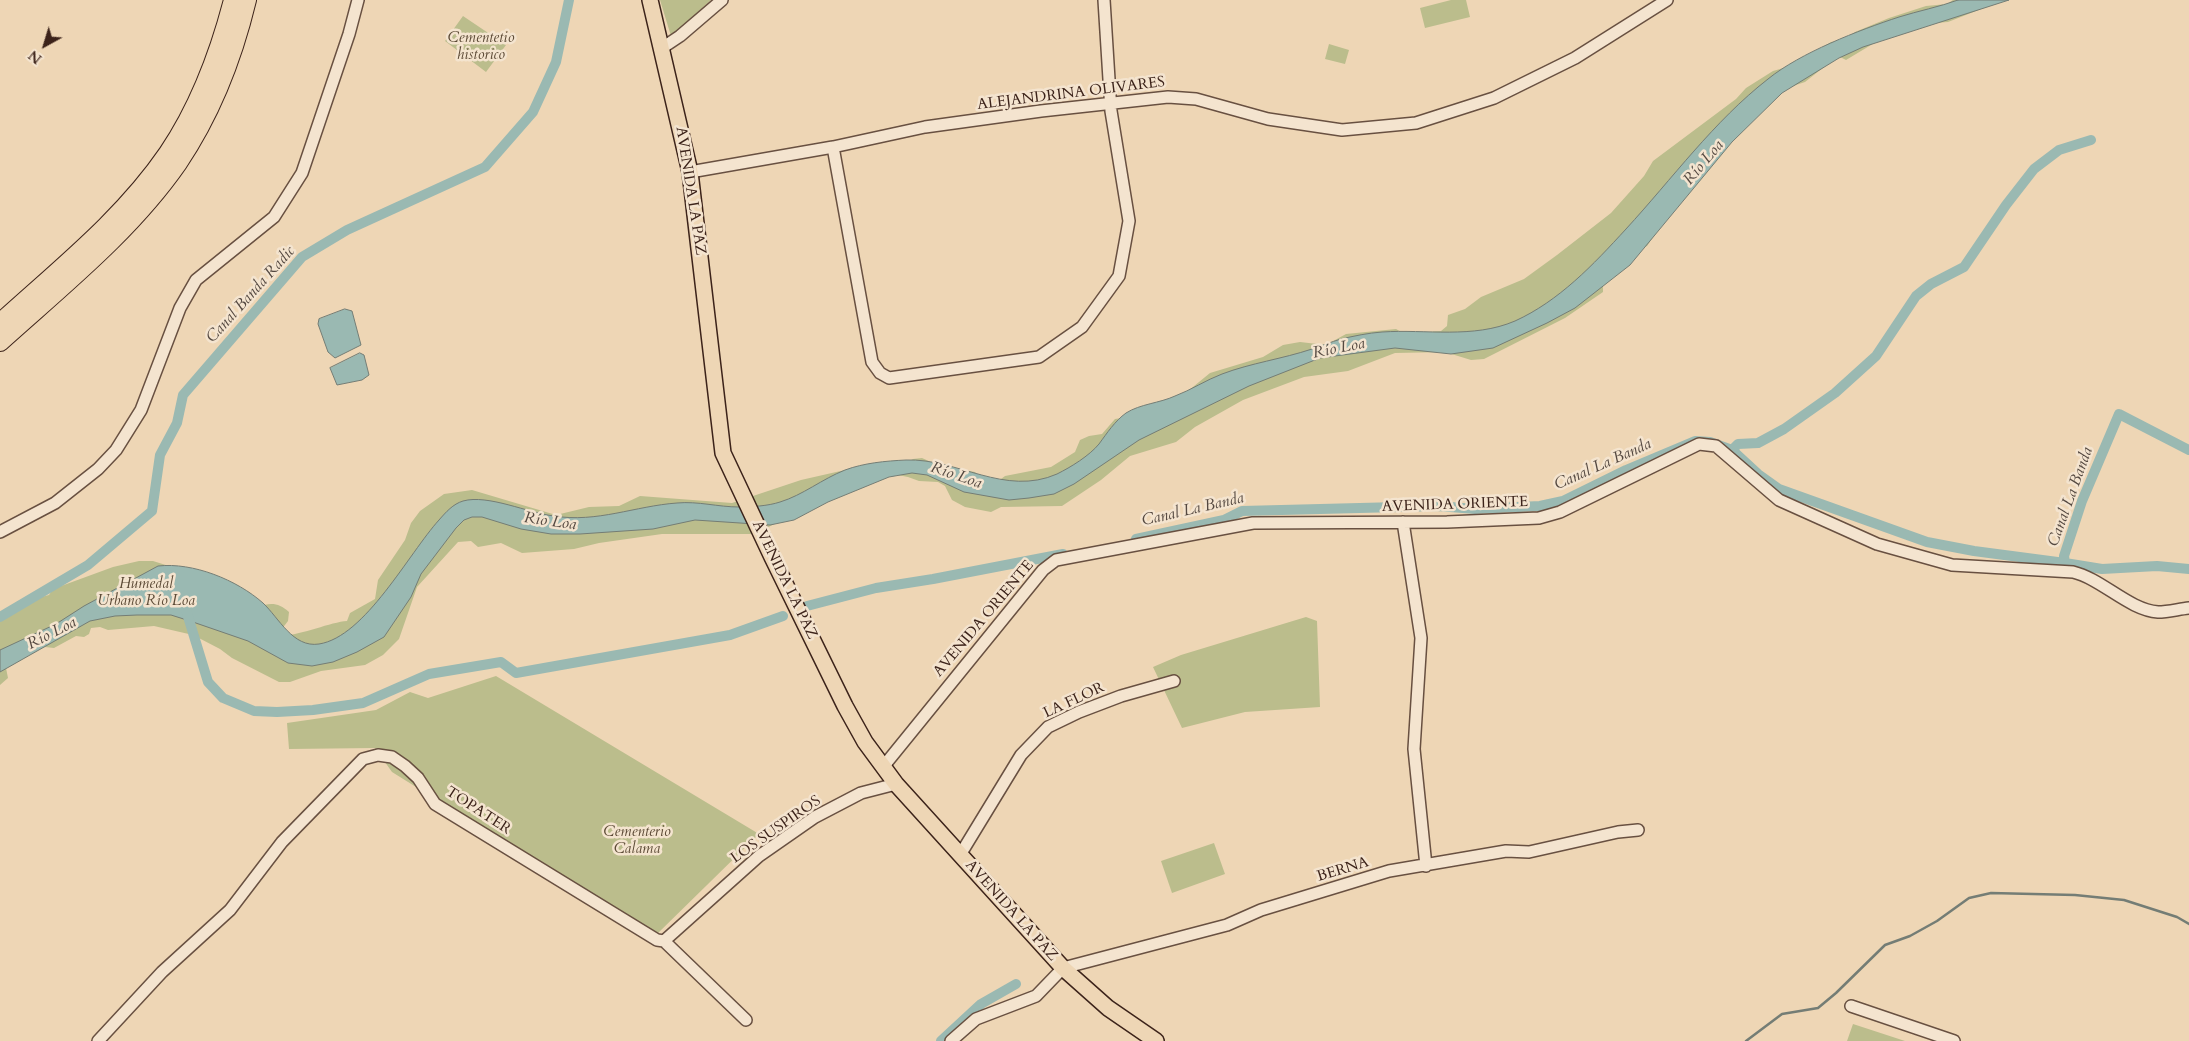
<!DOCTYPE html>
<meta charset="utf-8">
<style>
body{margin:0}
#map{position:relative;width:2189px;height:1041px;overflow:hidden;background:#eed6b5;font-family:Cardo,serif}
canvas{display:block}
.north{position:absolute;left:20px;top:20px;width:50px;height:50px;-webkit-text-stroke:4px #f4e4cf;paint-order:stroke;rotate:219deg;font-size:14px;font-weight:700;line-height:20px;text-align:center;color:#3c231a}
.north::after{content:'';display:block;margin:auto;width:18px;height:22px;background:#3c231a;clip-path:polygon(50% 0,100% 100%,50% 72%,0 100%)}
</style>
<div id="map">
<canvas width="2189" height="1041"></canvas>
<div class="north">N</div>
</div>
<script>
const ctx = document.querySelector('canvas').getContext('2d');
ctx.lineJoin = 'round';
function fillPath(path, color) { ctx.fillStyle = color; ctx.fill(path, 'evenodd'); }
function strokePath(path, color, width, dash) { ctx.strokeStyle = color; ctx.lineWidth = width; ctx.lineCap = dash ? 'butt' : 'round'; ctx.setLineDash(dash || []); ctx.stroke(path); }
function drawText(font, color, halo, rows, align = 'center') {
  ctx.font = font + ' Cardo,serif'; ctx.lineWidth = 5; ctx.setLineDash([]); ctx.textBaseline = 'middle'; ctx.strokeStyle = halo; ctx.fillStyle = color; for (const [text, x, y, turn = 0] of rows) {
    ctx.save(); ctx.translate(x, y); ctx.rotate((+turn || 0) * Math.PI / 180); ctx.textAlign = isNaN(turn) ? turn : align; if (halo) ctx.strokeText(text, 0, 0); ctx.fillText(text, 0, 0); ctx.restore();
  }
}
const green = new Path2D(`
 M660,0H711L671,36Z
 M1451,0H1466L1470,17L1425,28L1420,8Z
 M1953,0H2004L1948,22L1922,24L1876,42L1846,60L1838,56L1805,82L1787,88L1725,132L1647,246L1638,250L1603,282V292L1565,318L1484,359L1471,360L1445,352L1395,353L1348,371L1304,377L1243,400L1195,427L1176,442L1130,456L1101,480L1062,506L1001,507L991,512L965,507L952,500L945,486L938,482L919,481L908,477L877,471L755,534H662L599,543L574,549L522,553L501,543L478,547L471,541L458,542L417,587L399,639L383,655L365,665L321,671L290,682H279L232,658L220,649L193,635L154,626L108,630L100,627L91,628L89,634L84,637L76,636L54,648L45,647L28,653L6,668L8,678L0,685V618L26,601L49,595L53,589L113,567L139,561H153L226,584L234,583L258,607C271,602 279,603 289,612L288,621L278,634C290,640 329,622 347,621L350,613L375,599L378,580L405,540L411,523L420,511L444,494L472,490L556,515L589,507L619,506L640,496L732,503L801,480L867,465L903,464L913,459L922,458L962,476L969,471L975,472L982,480L997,482L1005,476L1051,467L1075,452L1080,440L1089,436L1102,434L1115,419L1128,417L1188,391L1210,373L1263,357L1283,345L1300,342L1326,345L1346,334L1396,329L1405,334L1441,331L1447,326L1448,315L1465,309L1481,297L1524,279L1557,255L1611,213L1644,176L1653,161L1736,99L1746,88L1773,71L1794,65L1831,42L1842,41L1855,32L1889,18L1926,6L1947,4Z
 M463,16L506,45L486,72L445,41Z
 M1329,44L1349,50L1345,64L1325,59Z
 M1306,617L1317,621L1320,707L1245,712L1182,728L1153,667L1181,655Z
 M496,676L759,834L655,936L392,772L375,748L289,749L287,723L376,710L410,692L428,698Z
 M1214,843L1225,874L1172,893L1161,861Z
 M1853,1024L1905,1041H1847Z`);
const water = new Path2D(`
 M1958,0H2009L1863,47L1839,58L1782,93L1732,142L1630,265L1575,308L1547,323L1493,348L1451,354L1395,348L1320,358L1249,386L1139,440L1074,484L1054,494L1029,498L1009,500L964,492L927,475L912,473L889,477L828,502L794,520L770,525L695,520L653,529L580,534H551L521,529L482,517H472L464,520L456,528L421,574L411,597L384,637L357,652L333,662L312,666L288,663L248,641L190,621L171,615H137L115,616L90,621L0,672V650L56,624L84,606L158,566C193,562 237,580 263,603C279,618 293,648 319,644C365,637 409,553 439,520C446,512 453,504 463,501C488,494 528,513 554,516C597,523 635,506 677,503C698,501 718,507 739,507C751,507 768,506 780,502C803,495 822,479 845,470C864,463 885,461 906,460C957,458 1005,497 1057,474C1071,467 1089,456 1099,444C1107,433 1115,421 1126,413C1140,404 1160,403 1175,396C1191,390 1206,380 1222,374C1251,363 1282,359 1312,349C1321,346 1331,342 1341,339C1354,336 1368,333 1382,332C1426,329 1473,339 1515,321C1559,301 1593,265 1626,229C1672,179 1714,121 1768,79C1800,53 1859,30 1899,17C1918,11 1939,7 1958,0Z
 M345,309L352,311L361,345L335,358L328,352L318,324L319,319Z
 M360,353L364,355L369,375L362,380L337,385L330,368Z`);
const stream = new Path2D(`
 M1746,1041L1782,1014L1818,1008L1836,993L1885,945L1910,936L1937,921L1969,898L1991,893L2075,895L2124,900L2177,917L2189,924`);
const canal = new Path2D(`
 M1732,450L1738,444L1758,443L1784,429L1835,393L1876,356L1916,296L1931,284L1964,267L2006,205L2034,169L2059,150L2091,140
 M1136,539L1224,520L1242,511L1438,506L1475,509L1540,506L1563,501L1626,470L1695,441L1710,442L1732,450L1758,474L1779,489L1927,542L1974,551L2065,563L2064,556L2082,501L2119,414L2189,450
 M2065,563L2102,569L2157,566L2189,569
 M807,606L876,588L933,579L1063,554
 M186,610L208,682L223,698L254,711L277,712L313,710L363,703L429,674L501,662L516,673L730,635L783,616
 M0,617L88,565L152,511L160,455L177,423L183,395L302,257L347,230L485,167L533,112L556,62L569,0
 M941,1041L981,1004L1016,984`);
const minor = new Path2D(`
 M662,48L680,36L722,0
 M833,147L872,362L880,373L889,378L1039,357L1082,327L1119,276L1129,221L1111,111L1104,0
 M690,172L833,147L925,127L1041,111L1168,97L1196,99L1268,119L1342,130L1416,123L1494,98L1575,58L1667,0
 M1403,522L1421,638L1414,749L1426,866
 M0,532L55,503L98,469L116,450L141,410L180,308L196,280L274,217L302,173L349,34L358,0
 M883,767L1043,570L1056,560L1253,523L1447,522L1539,518L1560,512L1699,444L1716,446L1779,500L1877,544L1952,565L2073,572C2102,579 2129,610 2158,612C2168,612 2179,609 2189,608
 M960,855L1021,755L1048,727L1079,712L1121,696L1174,681
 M664,941L759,856L815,817L861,793L896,784
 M1851,1006L1954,1041
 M98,1041L162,972L230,910L282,842L363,759L378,755L392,757L405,766L418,778L435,804L657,940L664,941L746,1020
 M951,1041L976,1019L1036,996L1063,968L1227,925L1261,910L1389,871L1506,851L1529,852L1618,832L1638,830`);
const major = new Path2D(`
 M650,0L690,172L723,453L772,557L845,706L865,742L896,784L1063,968L1108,1008L1156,1041`);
const highway = new Path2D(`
 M0,323C58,270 123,219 168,153C199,107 219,54 233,0
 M0,342C62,286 130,232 178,163C212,113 233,58 247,0`);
const parkNames = [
 ["Cementetio",481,39],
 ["historico",481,56],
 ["Humedal",146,585],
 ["Urbano Río Loa",146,602],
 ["Cementerio",637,833],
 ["Calama",637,850]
];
const streetNames = [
 ["ALEJANDRINA OLIVARES",1071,94,-7],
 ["AVENIDA LA PAZ",690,191,81],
 ["AVENIDA ORIENTE",1455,505,-2],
 ["AVENIDA LA PAZ",784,580,64],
 ["AVENIDA ORIENTE",984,619,-50],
 ["LA FLOR",1074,701,-25],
 ["TOPATER",478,811,33],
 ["LOS SUSPIROS",776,830,-35],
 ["BERNA",1343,870,-17],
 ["AVENIDA LA PAZ",1011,911,48]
];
const waterNames = [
 ["Río Loa",1704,163,-50],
 ["Canal Banda Radic",251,295,-48],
 ["Río Loa",1339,349,-11],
 ["Canal La Banda",1603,465,-24],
 ["Río Loa",956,476,19],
 ["Canal La Banda",2071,497,-70],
 ["Canal La Banda",1193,510,-13],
 ["Río Loa",550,522,8],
 ["Río Loa",52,634,-27]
];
fillPath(green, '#bbbd8c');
fillPath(water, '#9ab9b2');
strokePath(water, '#747d75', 1);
strokePath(stream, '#747d75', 2.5);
strokePath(canal, '#9ab9b2', 10);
strokePath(minor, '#685041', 14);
strokePath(major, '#3c231a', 18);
strokePath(highway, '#3c231a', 20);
strokePath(minor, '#f4e4cf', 11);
strokePath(major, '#eed6b5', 15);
strokePath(highway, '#eed6b5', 18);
drawText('italic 15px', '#5c4a36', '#f4e4cf', parkNames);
drawText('15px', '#3c231a', '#f4e4cf', streetNames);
drawText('italic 16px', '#544840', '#f4e4cf', waterNames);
</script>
